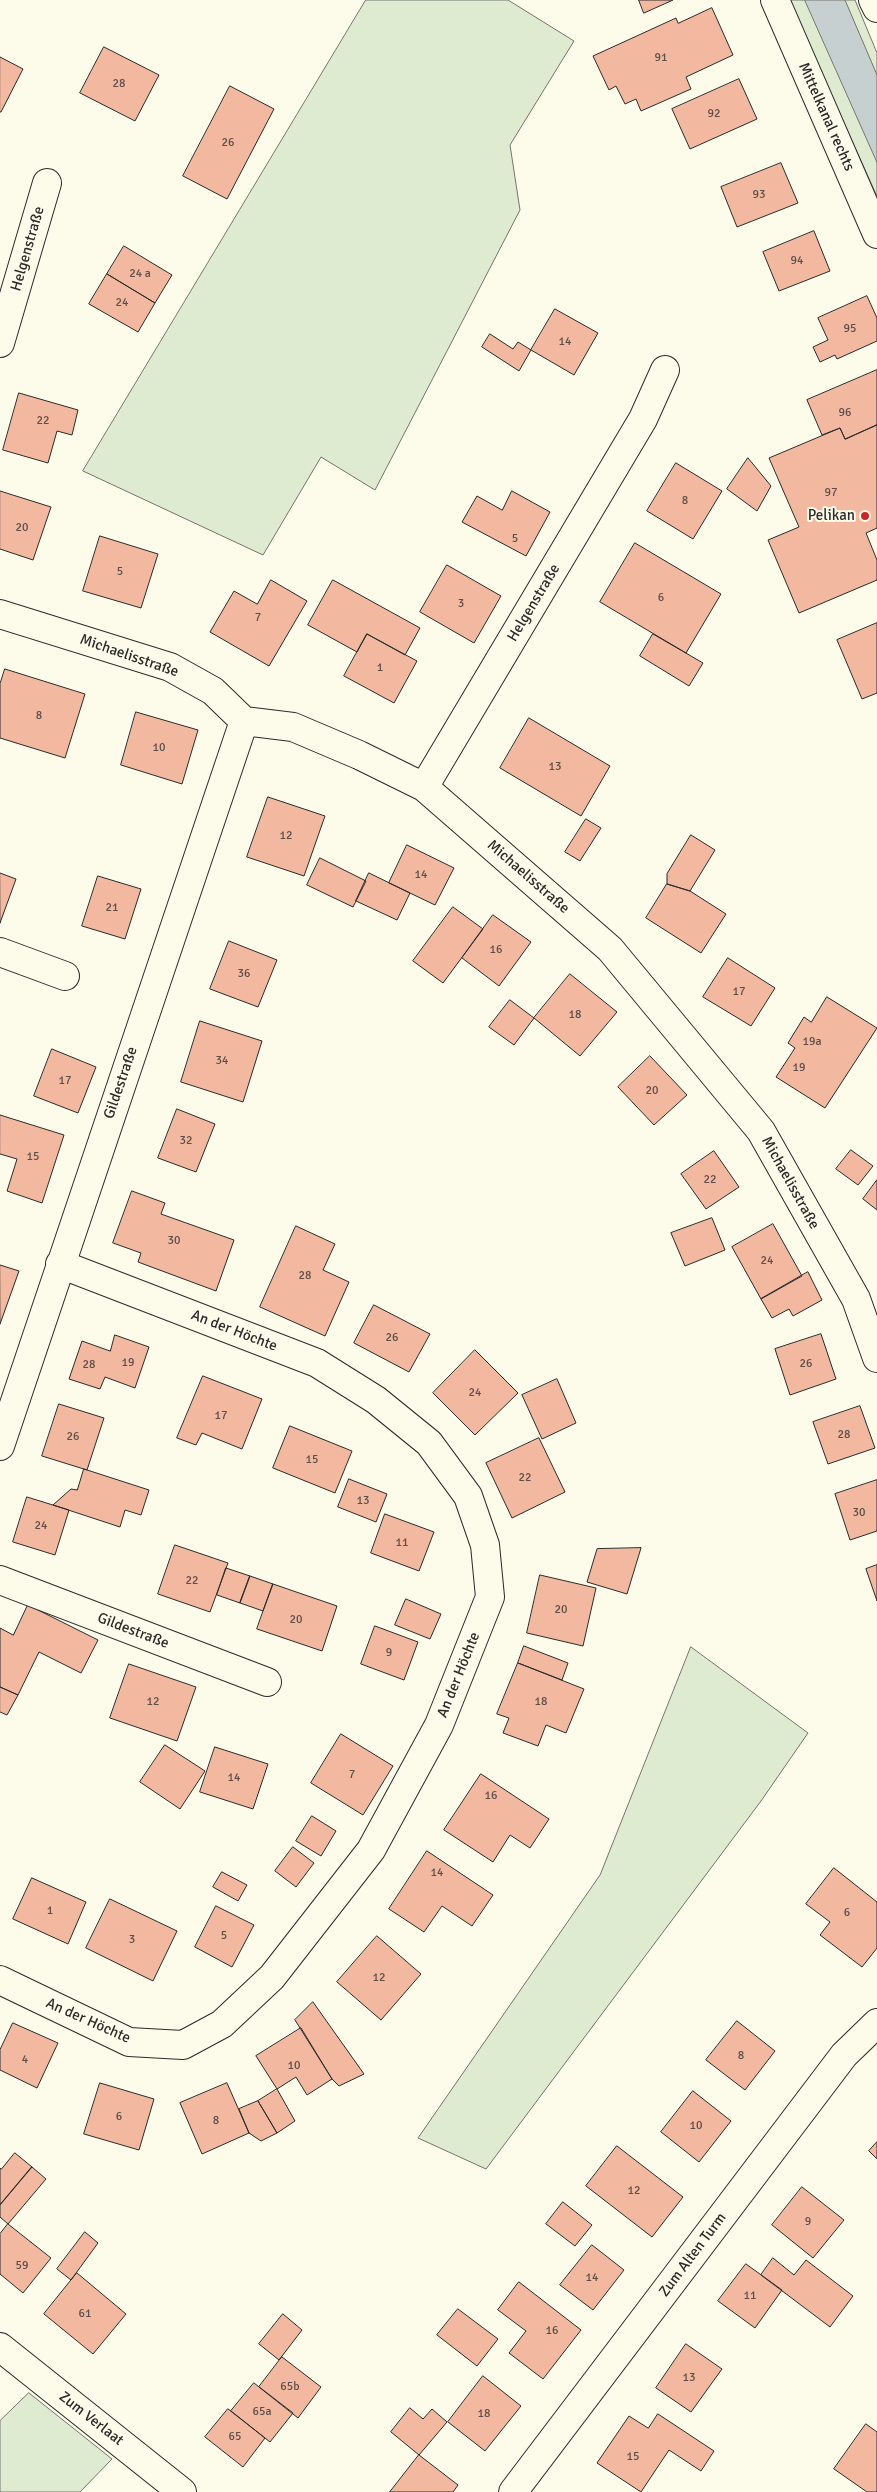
<!DOCTYPE html>
<meta charset="utf-8">
<style>
body{margin:0}
canvas{display:block;background:#fdfbea}
</style>
<canvas width="877" height="2492"></canvas>
<script>
const ctx = document.querySelector('canvas').getContext('2d');
ctx.lineJoin = 'round';
function fillPath(path, color) { ctx.fillStyle = color; ctx.fill(path, 'evenodd'); }
function strokePath(path, color, width, dash) { ctx.strokeStyle = color; ctx.lineWidth = width; ctx.lineCap = dash ? 'butt' : 'round'; ctx.setLineDash(dash || []); ctx.stroke(path); }
function drawText(font, color, halo, rows, align = 'center') {
  ctx.font = font + ' Signika,sans-serif'; ctx.lineWidth = 4; ctx.setLineDash([]); ctx.textBaseline = 'middle'; ctx.strokeStyle = halo; ctx.fillStyle = color; for (const [text, x, y, turn = 0] of rows) {
    ctx.save(); ctx.translate(x, y); ctx.rotate((+turn || 0) * Math.PI / 180); ctx.textAlign = isNaN(turn) ? turn : align; if (halo) ctx.strokeText(text, 0, 0); ctx.fillText(text, 0, 0); ctx.restore();
  }
}
const green = new Path2D(`
 M366,0H508L574,41L510,145L520,210L375,490L321,457L263,555L83,471Z
 M789,0H855L877,53V196Z
 M691,1647L808,1733L761,1801L486,2169L418,2138L600,1875Z
 M29,2393L112,2459L80,2492H0V2421Z`);
const water = new Path2D(`
 M805,0H845L877,75V162Z`);
const building = new Path2D(`
 M639,0H673L644,13Z
 M712,8L733,55L686,77L691,89L641,111L636,99L625,104L616,86L609,90L593,56L676,18L678,23Z
 M104,47L159,75L135,121L80,93Z
 M0,57L23,69L1,112H0Z
 M739,79L757,119L690,149L672,109Z
 M230,86L274,109L227,199L183,176Z
 M781,163L798,203L737,227L721,187Z
 M814,231L830,271L779,291L763,252Z
 M124,246L172,275L155,303L107,274Z
 M107,274L155,303L138,332L89,304Z
 M867,296L877,318V341L837,359L835,355L820,362L813,347L828,340L818,318Z
 M555,309L598,333L574,375L531,350Z
 M490,334L513,349L518,342L531,350L519,371L482,347Z
 M877,370V425L845,439L840,428L822,435L807,400Z
 M19,393L78,410L72,435L57,431L48,463L3,450Z
 M877,425V528L866,533L877,560V580L799,613L768,540L799,527L769,458L840,428L845,439Z
 M748,458L771,486L757,511L727,489Z
 M676,463L722,491L693,539L647,511Z
 M0,491L51,507L33,560L0,549Z
 M512,491L550,512L526,556L462,522L477,496L502,510Z
 M100,536L158,554L141,608L83,591Z
 M635,543L721,594L686,653L600,602Z
 M447,565L501,596L474,643L420,612Z
 M271,580L307,601L269,666L210,632L234,591L257,604Z
 M333,580L420,628L405,655L367,634L357,652L308,625Z
 M877,623V693L862,699L837,640Z
 M367,634L417,661L394,703L344,676Z
 M653,634L703,663L689,686L640,656Z
 M5,669L85,694L65,758L0,738V684Z
 M136,712L198,730L182,784L121,765Z
 M529,718L610,766L581,816L500,768Z
 M268,797L325,816L304,876L247,857Z
 M586,819L601,828L580,861L565,852Z
 M691,835L715,850L690,891L667,884V874Z
 M407,845L454,868L435,905L389,883Z
 M320,858L366,881L353,907L307,885Z
 M0,873L16,879L0,923Z
 M369,873L410,893L397,920L356,901Z
 M98,876L141,889L125,939L82,926Z
 M667,884L690,891L726,914L701,953L646,918Z
 M453,907L483,929L443,983L413,961Z
 M493,915L531,942L499,986L462,958Z
 M229,941L277,960L258,1007L210,989Z
 M728,958L775,988L751,1026L703,997Z
 M570,974L617,1012L580,1056L534,1018Z
 M827,997L877,1028L825,1108L776,1077L795,1048L788,1043L804,1017L811,1022Z
 M510,1000L534,1018L514,1045L489,1027Z
 M200,1021L262,1041L243,1102L181,1082Z
 M52,1049L96,1067L78,1113L34,1096Z
 M650,1056L687,1095L654,1125L618,1087Z
 M177,1109L215,1124L196,1172L158,1158Z
 M0,1115L64,1135L42,1203L7,1191L17,1159L0,1154Z
 M851,1150L873,1166L858,1185L836,1169Z
 M714,1151L739,1187L706,1209L681,1174Z
 M877,1180V1210L863,1199Z
 M132,1191L165,1203L161,1214L234,1240L216,1291L138,1262L141,1253L113,1243Z
 M712,1218L725,1250L685,1266L671,1233Z
 M773,1224L802,1276L761,1299L732,1247Z
 M296,1226L335,1244L323,1270L349,1282L325,1336L260,1307Z
 M0,1265L19,1271L0,1324Z
 M808,1272L822,1300L793,1316L789,1309L772,1318L761,1299Z
 M374,1305L430,1334L409,1372L354,1343Z
 M821,1334L836,1379L790,1395L775,1349Z
 M115,1335L149,1347L135,1388L105,1377L100,1389L69,1379L82,1341L110,1351Z
 M475,1350L518,1393L475,1435L433,1393Z
 M203,1376L262,1399L242,1449L202,1433L196,1445L177,1438Z
 M557,1379L576,1423L542,1439L522,1395Z
 M59,1404L104,1418L87,1470L42,1456Z
 M860,1406L875,1448L828,1464L813,1422Z
 M290,1426L352,1451L335,1493L273,1468Z
 M539,1438L565,1492L512,1518L486,1463Z
 M84,1469L149,1490L141,1515L125,1510L120,1527L53,1505L71,1489L77,1490Z
 M349,1479L387,1494L376,1522L338,1507Z
 M877,1480V1531L850,1540L835,1494Z
 M27,1497L69,1510L55,1555L13,1542Z
 M385,1514L434,1532L419,1571L371,1553Z
 M175,1545L228,1563L210,1612L158,1594Z
 M641,1548L627,1594L587,1582L597,1549Z
 M877,1565V1601L866,1569Z
 M226,1568L250,1576L240,1603L217,1595Z
 M540,1575L596,1588L583,1646L527,1633Z
 M250,1576L273,1584L263,1611L240,1603Z
 M273,1584L337,1606L322,1651L257,1629Z
 M406,1599L441,1614L430,1639L395,1625Z
 M28,1605L98,1640L81,1673L39,1652L18,1695L0,1687V1628L13,1635Z
 M375,1626L418,1642L404,1680L361,1664Z
 M524,1646L568,1663L562,1680L518,1663Z
 M518,1663L584,1689L566,1733L546,1725L538,1746L503,1733L509,1718L497,1714Z
 M129,1664L196,1687L177,1741L110,1718Z
 M0,1687L18,1695L7,1715L0,1712Z
 M341,1734L393,1766L363,1815L311,1783Z
 M165,1745L205,1771L180,1809L140,1782Z
 M215,1747L268,1764L253,1809L200,1792Z
 M481,1774L549,1819L530,1848L510,1835L493,1862L444,1830Z
 M312,1816L336,1831L321,1856L296,1841Z
 M293,1847L314,1863L296,1887L275,1871Z
 M427,1851L493,1895L472,1926L442,1906L424,1932L389,1909Z
 M834,1868L877,1902V1948L862,1967L820,1935L830,1922L806,1904Z
 M222,1872L247,1885L238,1901L213,1887Z
 M32,1878L86,1902L68,1944L13,1919Z
 M110,1899L177,1931L153,1981L86,1948Z
 M216,1906L254,1925L232,1967L195,1947Z
 M377,1936L421,1974L381,2020L337,1982Z
 M313,2002L364,2074L339,2086L332,2079L295,2020Z
 M737,2021L775,2051L745,2090L706,2060Z
 M13,2023L58,2043L37,2088L0,2070V2050Z
 M301,2028L332,2079L307,2095L296,2077L277,2089L256,2056Z
 M100,2083L154,2099L139,2150L84,2134Z
 M227,2083L249,2133L202,2154L180,2103Z
 M277,2089L295,2121L277,2133L258,2101Z
 M693,2091L731,2121L699,2162L661,2132Z
 M258,2101L277,2133L261,2141L249,2133L239,2109Z
 M877,2142V2159L869,2151Z
 M617,2146L683,2197L652,2237L586,2186Z
 M15,2153L32,2167L0,2205V2168L1,2169Z
 M32,2167L46,2179L8,2224L0,2217V2205Z
 M802,2187L844,2220L813,2258L772,2225Z
 M563,2202L592,2225L575,2246L546,2224Z
 M8,2224L51,2258L23,2293L0,2274V2234Z
 M85,2232L98,2243L71,2280L57,2269Z
 M592,2245L624,2270L593,2310L560,2285Z
 M773,2258L794,2275L806,2260L853,2296L830,2327L761,2275Z
 M746,2264L782,2290L755,2328L718,2301Z
 M77,2273L126,2314L93,2354L44,2314Z
 M519,2282L581,2330L543,2379L509,2353L526,2331L498,2310Z
 M458,2309L498,2339L477,2366L437,2335Z
 M283,2314L302,2330L279,2360L259,2344Z
 M686,2344L722,2369L691,2412L656,2388Z
 M282,2357L321,2387L298,2418L259,2387Z
 M483,2376L521,2406L485,2451L448,2422Z
 M254,2383L293,2413L270,2442L231,2411Z
 M410,2408L423,2419L432,2409L447,2422L419,2455L391,2432Z
 M228,2409L265,2438L243,2467L205,2437Z
 M658,2414L714,2451L701,2471L669,2450L641,2492L597,2463L629,2416L648,2428Z
 M866,2424L877,2432V2492H867L834,2469Z
 M419,2455L458,2485L453,2492H390Z`);
const street = new Path2D(`
 M873,0L877,8
 M0,343L47,183
 M0,614L170,667L213,691L244,721L293,727L359,755L424,787L610,949L761,1131L856,1299L877,1358
 M424,787L643,419L665,370
 M0,952L65,976
 M0,1446L244,721
 M0,1580L267,1682
 M0,1980L129,2042L183,2045L222,2024L272,1977L371,1850L439,1725L490,1597L485,1545L468,1496L429,1443L376,1400L317,1363L60,1264
 M0,2347L182,2492
 M513,2492L844,2055L877,2023`);
const secondary = new Path2D(`
 M775,0L877,234`);
const markers = [
 [865,516,5,"#c62828"]
];
const numberNames = [
 ["91",661,58],
 ["28",119,84],
 ["92",714,114],
 ["26",228,143],
 ["93",759,195],
 ["94",797,261],
 ["24 a",140,274],
 ["24",122,303],
 ["95",850,329],
 ["14",565,342],
 ["96",845,413],
 ["22",43,421],
 ["97",831,493],
 ["8",685,501],
 ["20",22,528],
 ["5",515,539],
 ["5",120,572],
 ["6",661,598],
 ["3",461,604],
 ["7",258,618],
 ["1",380,668],
 ["8",39,716],
 ["10",159,748],
 ["13",555,767],
 ["12",286,836],
 ["14",421,875],
 ["21",112,908],
 ["16",496,950],
 ["36",244,974],
 ["17",739,992],
 ["18",575,1015],
 ["19a",812,1042],
 ["34",222,1061],
 ["19",799,1068],
 ["17",65,1081],
 ["20",652,1091],
 ["32",186,1141],
 ["15",33,1157],
 ["22",710,1180],
 ["30",174,1241],
 ["24",767,1261],
 ["28",305,1276],
 ["26",392,1338],
 ["19",128,1363],
 ["26",806,1364],
 ["28",89,1365],
 ["24",475,1393],
 ["17",221,1416],
 ["28",844,1435],
 ["26",73,1437],
 ["15",312,1460],
 ["22",525,1478],
 ["13",363,1501],
 ["30",859,1513],
 ["24",41,1526],
 ["11",402,1543],
 ["22",192,1581],
 ["20",561,1610],
 ["20",296,1620],
 ["9",389,1653],
 ["12",153,1702],
 ["18",541,1702],
 ["7",352,1775],
 ["14",234,1778],
 ["16",491,1796],
 ["14",437,1873],
 ["1",50,1911],
 ["6",847,1913],
 ["5",224,1936],
 ["3",132,1940],
 ["12",379,1978],
 ["8",741,2056],
 ["4",25,2060],
 ["10",294,2066],
 ["6",119,2117],
 ["8",216,2121],
 ["10",696,2126],
 ["12",634,2191],
 ["9",808,2222],
 ["59",22,2266],
 ["14",592,2278],
 ["11",750,2296],
 ["61",85,2314],
 ["16",552,2331],
 ["13",689,2378],
 ["65b",290,2387],
 ["65a",262,2412],
 ["18",484,2414],
 ["65",235,2437],
 ["15",633,2457]
];
const streetNames = [
 ["Mittelkanal rechts",826,117,66],
 ["Helgenstraße",28,249,-74],
 ["Helgenstraße",534,603,-59],
 ["Michaelisstraße",129,656,19],
 ["Michaelisstraße",528,877,41],
 ["Gildestraße",121,1083,-71],
 ["Michaelisstraße",790,1183,61],
 ["An der Höchte",234,1331,21],
 ["Gildestraße",133,1631,21],
 ["An der Höchte",459,1675,-68],
 ["An der Höchte",88,2021,24],
 ["Zum Alten Turm",693,2255,-53],
 ["Zum Verlaat",91,2419,38]
];
const poiNames = [
 ["Pelikan",855,516]
];
fillPath(green, '#deebd1');
strokePath(green, '#74746e', 1);
fillPath(water, '#c7d0d0');
strokePath(water, '#74746e', 1);
fillPath(building, '#f2b8a0');
strokePath(building, '#2b2b2b', 1);
strokePath(street, '#2b2b2b', 30);
strokePath(secondary, '#2b2b2b', 30);
strokePath(street, '#fdfbea', 28);
strokePath(secondary, '#fdfbea', 28);
for (const [x, y, r, color] of markers) { const dot = new Path2D(); dot.arc(x, y, r, 0, 2 * Math.PI); ctx.fillStyle = color; ctx.fill(dot); strokePath(dot, '#fdfbea', 2); }
drawText('12px', '#5d4e48', null, numberNames);
drawText('15px', '#2b2b2b', '#fdfbea', streetNames);
drawText('15px', '#2b2b2b', '#fdfbea', poiNames, 'right');
</script>
